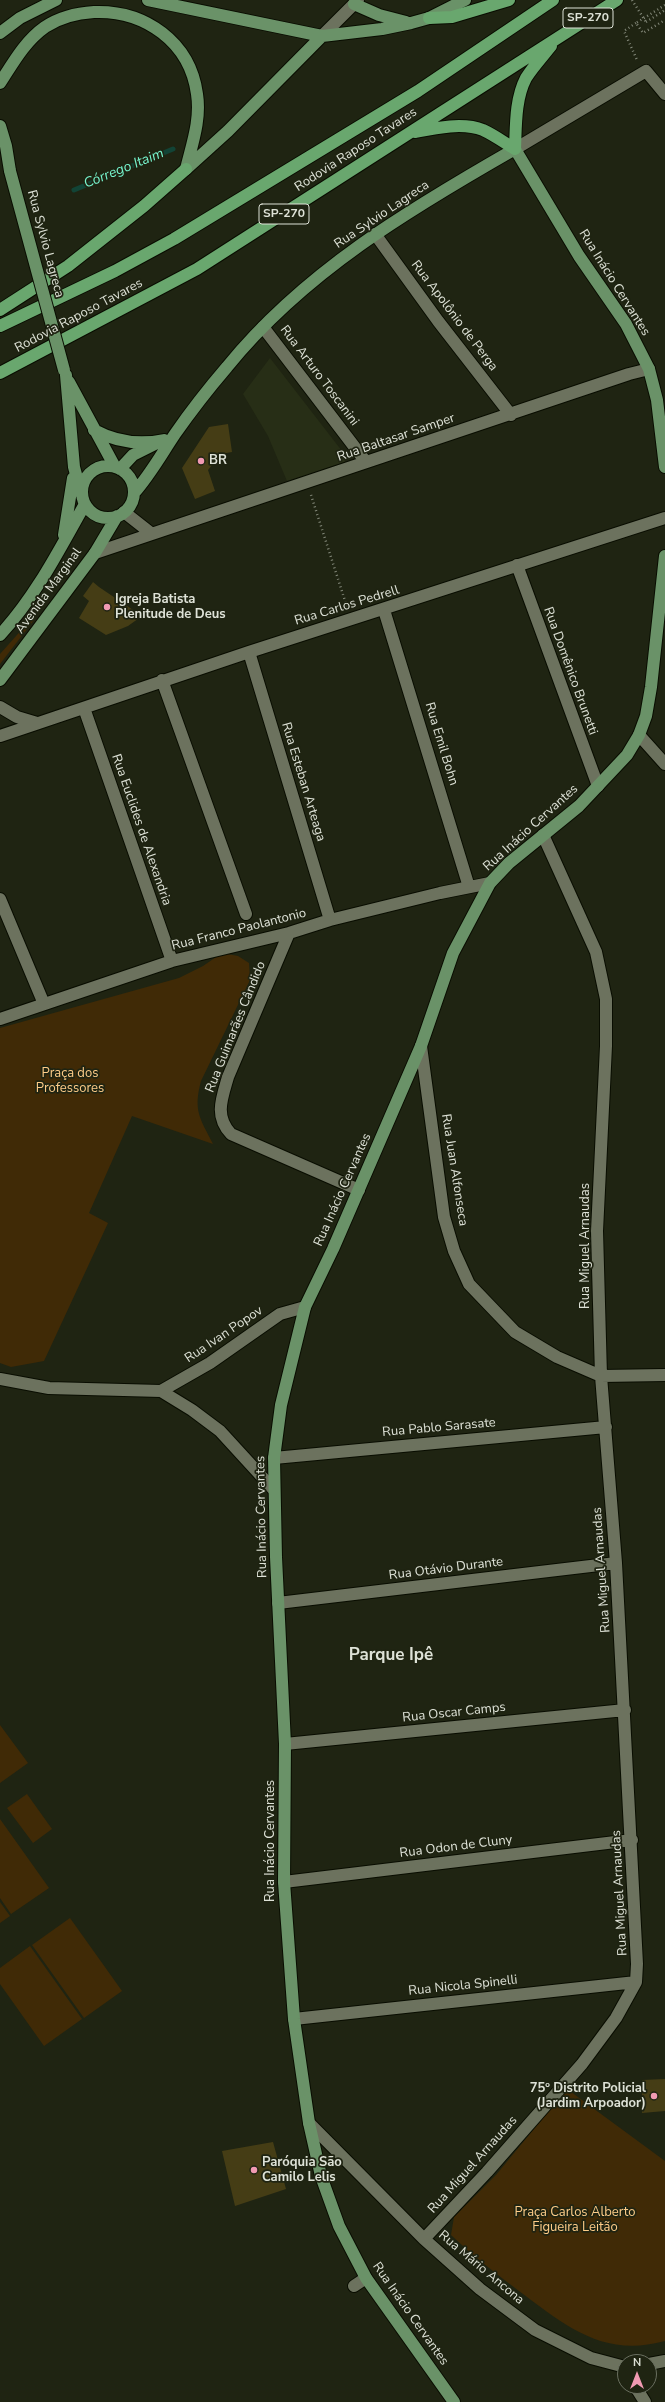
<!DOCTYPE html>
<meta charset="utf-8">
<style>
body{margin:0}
#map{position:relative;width:665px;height:2402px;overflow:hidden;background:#1f2412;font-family:"Nunito Sans",sans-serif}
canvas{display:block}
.north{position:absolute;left:617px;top:2354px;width:40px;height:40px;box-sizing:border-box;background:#1f2412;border:1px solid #6b7061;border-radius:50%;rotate:0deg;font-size:11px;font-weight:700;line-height:16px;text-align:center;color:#dee2d7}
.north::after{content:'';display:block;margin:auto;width:14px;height:18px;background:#f19ab2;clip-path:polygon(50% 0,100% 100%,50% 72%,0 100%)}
</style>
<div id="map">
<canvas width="665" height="2402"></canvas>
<div class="north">N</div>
</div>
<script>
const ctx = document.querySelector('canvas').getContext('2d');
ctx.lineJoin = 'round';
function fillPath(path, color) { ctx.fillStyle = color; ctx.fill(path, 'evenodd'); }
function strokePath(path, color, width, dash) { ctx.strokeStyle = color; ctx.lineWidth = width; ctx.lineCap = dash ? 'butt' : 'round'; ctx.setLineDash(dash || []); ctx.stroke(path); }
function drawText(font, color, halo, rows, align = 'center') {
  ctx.font = font + ' "Nunito Sans",sans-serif'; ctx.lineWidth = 3.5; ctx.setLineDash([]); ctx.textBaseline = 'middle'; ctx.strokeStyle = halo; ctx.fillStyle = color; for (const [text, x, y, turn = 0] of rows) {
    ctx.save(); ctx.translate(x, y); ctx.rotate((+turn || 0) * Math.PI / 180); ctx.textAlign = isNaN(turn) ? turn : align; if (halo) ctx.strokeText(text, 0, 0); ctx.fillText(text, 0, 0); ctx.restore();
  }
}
const built = new Path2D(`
 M270,358L342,451L345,462L287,481L268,436L243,394Z`);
const green = new Path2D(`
 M33,617L34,620L0,664V654Z
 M222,953L238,956L249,963L250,980L201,1081C193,1111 200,1118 213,1144L132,1116L89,1213L108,1223L44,1361L11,1367L0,1363V1028L179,978L203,966Z
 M0,1725L28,1763L0,1783Z
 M27,1794L52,1829L33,1843L7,1808Z
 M0,1819L49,1888L11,1914L0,1898Z
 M0,1902L10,1916L0,1923Z
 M70,1918L122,1991L84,2018L32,1945Z
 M30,1946L82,2019L44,2046L0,1984V1968Z
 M567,2089L665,2161V2341C603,2358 566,2326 519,2291C495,2273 472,2255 451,2235L454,2217L496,2175Z`);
const stream = new Path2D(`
 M74,190L173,149`);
const building = new Path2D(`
 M228,424L232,452L221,454L208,470L215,491L195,499L182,468L209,427Z
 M93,582L99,587L142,616L128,626L106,635L79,618L89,601L83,596Z
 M665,2079V2111L642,2113V2080Z
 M273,2142L286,2189L235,2206L222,2151Z`);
const path = new Path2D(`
 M665,5L636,23L643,33L665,20
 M646,22L665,10
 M636,23L624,31L637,60
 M311,495L347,607`);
const minor = new Path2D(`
 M322,36L358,0
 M515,149L646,71L665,94
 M375,234L438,321L511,415
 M263,327L366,462
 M124,512L152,534
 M95,553L629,374L649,369
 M517,565L598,786
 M384,610L469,887
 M249,652L330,920
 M162,680L246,914
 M0,707L17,717L37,723
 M84,708L172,961
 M639,735L665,764
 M0,736L249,652L665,518
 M0,899L44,1004
 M289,933L228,1077C222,1098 214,1116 231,1134L359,1190
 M0,1019L172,961L289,933L330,920L440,893L490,883
 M421,1046L444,1217L454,1251L469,1284L515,1332L557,1357L601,1376L665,1375
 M0,1379L49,1388L161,1391L192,1410L220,1431L274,1490
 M161,1391L210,1363L280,1314L305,1307
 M274,1458L606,1427
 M278,1603L616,1563
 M285,1744L625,1710
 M284,1882L632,1840
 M294,2019L636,1982
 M309,2123L424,2239L480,2289L535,2330L591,2358L625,2367
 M424,2239L487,2172L582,2064L616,2018L636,1982L637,1964L616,1563L601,1376L597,1231L606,1046V999L596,952L543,835
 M354,2286L366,2278
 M649,2364L665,2361
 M635,2386L645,2402`);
const major = new Path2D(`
 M148,0L322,36L382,29L411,23L429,18L465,0
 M354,4L379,15L406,22
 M0,33L20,18L56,0
 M0,83C13,63 25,41 45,27C60,17 77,13 94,12C145,10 190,42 197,94C201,120 192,144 186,169
 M0,126L6,146L10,171
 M186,169L228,131L322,36
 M66,375L74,467L81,493
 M69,382L115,467
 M94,430C116,442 140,445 164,440
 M82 492a26 26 0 1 1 52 0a26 26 0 1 1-52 0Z
 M120,469L133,455L155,444
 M134,493C150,475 161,455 175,434C191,411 209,388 227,367C304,272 410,209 515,149L579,256L626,324L649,369L657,400L665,467
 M64,535L73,478
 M0,635C36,596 59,550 85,504
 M0,680L95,553L117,516
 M454,2402L366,2278L339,2226L321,2176L309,2123L294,2019L284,1882L285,1744L276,1557L274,1458L281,1405L305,1307L333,1249L421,1046L453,953L490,883L509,863L579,806L627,755L639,735L646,716L651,687L665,556`);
const highway = new Path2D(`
 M429,18L452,17L509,0
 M415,132C435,128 463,122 483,130C494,135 505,143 515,149C516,126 515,99 526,78C533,67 543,56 551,46
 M0,310L68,266L144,206L186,169
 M0,326L115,271L174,239L418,91L553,0
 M0,373L197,269L617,0`);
const pathBridge = new Path2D(`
 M632,0L646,22`);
const majorBridge = new Path2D(`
 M10,171L64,370`);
const markers = [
 [201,461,4,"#f19ab2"],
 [107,607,4,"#f19ab2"],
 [654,2096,4,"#f19ab2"],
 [254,2170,4,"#f19ab2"]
];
const shields = [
 [588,18,50],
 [284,214,50]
];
const shieldNames = [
 ["SP-270",588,18],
 ["SP-270",284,214]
];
const streetNames = [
 ["Rodovia Raposo Tavares",356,150,-33],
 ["Rua Sylvio Lagreca",382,215,-34],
 ["Rua Sylvio Lagreca",45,244,75],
 ["Rua Inácio Cervantes",614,283,58],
 ["Rodovia Raposo Tavares",79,316,-28],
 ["Rua Apolônio de Perga",454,316,53],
 ["Rua Arturo Toscanini",319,376,53],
 ["Rua Baltasar Samper",396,438,-19],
 ["Avenida Marginal",49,591,-54],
 ["Rua Carlos Pedrell",347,606,-17],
 ["Rua Domênico Brunetti",570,671,70],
 ["Rua Emil Bohn",441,744,73],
 ["Rua Esteban Arteaga",303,782,73],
 ["Rua Inácio Cervantes",531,828,-42],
 ["Rua Euclides de Alexandria",141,830,71],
 ["Rua Franco Paolantonio",239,930,-14],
 ["Rua Guimarães Cândido",236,1027,-68],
 ["Rua Juan Alfonseca",454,1170,81],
 ["Rua Inácio Cervantes",343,1190,-66],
 ["Rua Miguel Arnaudas",586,1246,-90],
 ["Rua Ivan Popov",224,1335,-34],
 ["Rua Pablo Sarasate",439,1428,-5],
 ["Rua Inácio Cervantes",262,1517,-91],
 ["Rua Otávio Durante",446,1569,-7],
 ["Rua Miguel Arnaudas",602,1570,-94],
 ["Rua Oscar Camps",454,1713,-6],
 ["Rua Inácio Cervantes",271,1841,-90],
 ["Rua Odon de Cluny",456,1847,-7],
 ["Rua Miguel Arnaudas",620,1893,-93],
 ["Rua Nicola Spinelli",463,1986,-6],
 ["Rua Miguel Arnaudas",473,2165,-48],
 ["Rua Mário Ancona",481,2268,40],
 ["Rua Inácio Cervantes",410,2314,55]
];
const poiNames = [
 ["BR",209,461],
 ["Igreja Batista",115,600],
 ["Plenitude de Deus",115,615],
 ["75º Distrito Policial",646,2089,"right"],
 ["(Jardim Arpoador)",646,2104,"right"],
 ["Paróquia São",262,2163],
 ["Camilo Lelis",262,2178]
];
const parkNames = [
 ["Praça dos",70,1074],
 ["Professores",70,1089],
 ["Praça Carlos Alberto",575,2213],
 ["Figueira Leitão",575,2228]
];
const waterNames = [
 ["Córrego Itaim",124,169,-22]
];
const districtNames = [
 ["Parque Ipê",391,1656]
];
fillPath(built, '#272e16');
fillPath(green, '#402a06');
strokePath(stream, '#124436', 5);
fillPath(building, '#453d15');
strokePath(minor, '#090d01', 14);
strokePath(major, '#090d01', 14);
strokePath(highway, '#090d01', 14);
strokePath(path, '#828778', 2.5, [1, 3]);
strokePath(minor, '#6c725e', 12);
strokePath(major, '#6a9268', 12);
strokePath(highway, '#69a76e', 12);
strokePath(majorBridge, '#090d01', 14, []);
strokePath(pathBridge, '#828778', 2.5, [1, 3]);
strokePath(majorBridge, '#6a9268', 12);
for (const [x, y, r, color] of markers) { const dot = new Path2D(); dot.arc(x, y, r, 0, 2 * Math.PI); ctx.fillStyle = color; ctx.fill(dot); strokePath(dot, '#1f2412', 1.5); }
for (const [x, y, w] of shields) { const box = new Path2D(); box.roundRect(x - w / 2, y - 10, w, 20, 3); ctx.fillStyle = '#1f2412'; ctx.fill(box); strokePath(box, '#dee2d7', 1); }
drawText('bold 12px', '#dee2d7', null, shieldNames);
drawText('13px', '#dee2d7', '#1f2412', streetNames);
drawText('bold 13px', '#dee2d7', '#1f2412', poiNames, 'left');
drawText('13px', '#fecc88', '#1f2412', parkNames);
drawText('italic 14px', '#77f6cf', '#1f2412', waterNames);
drawText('bold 17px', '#dee2d7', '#1f2412', districtNames);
</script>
